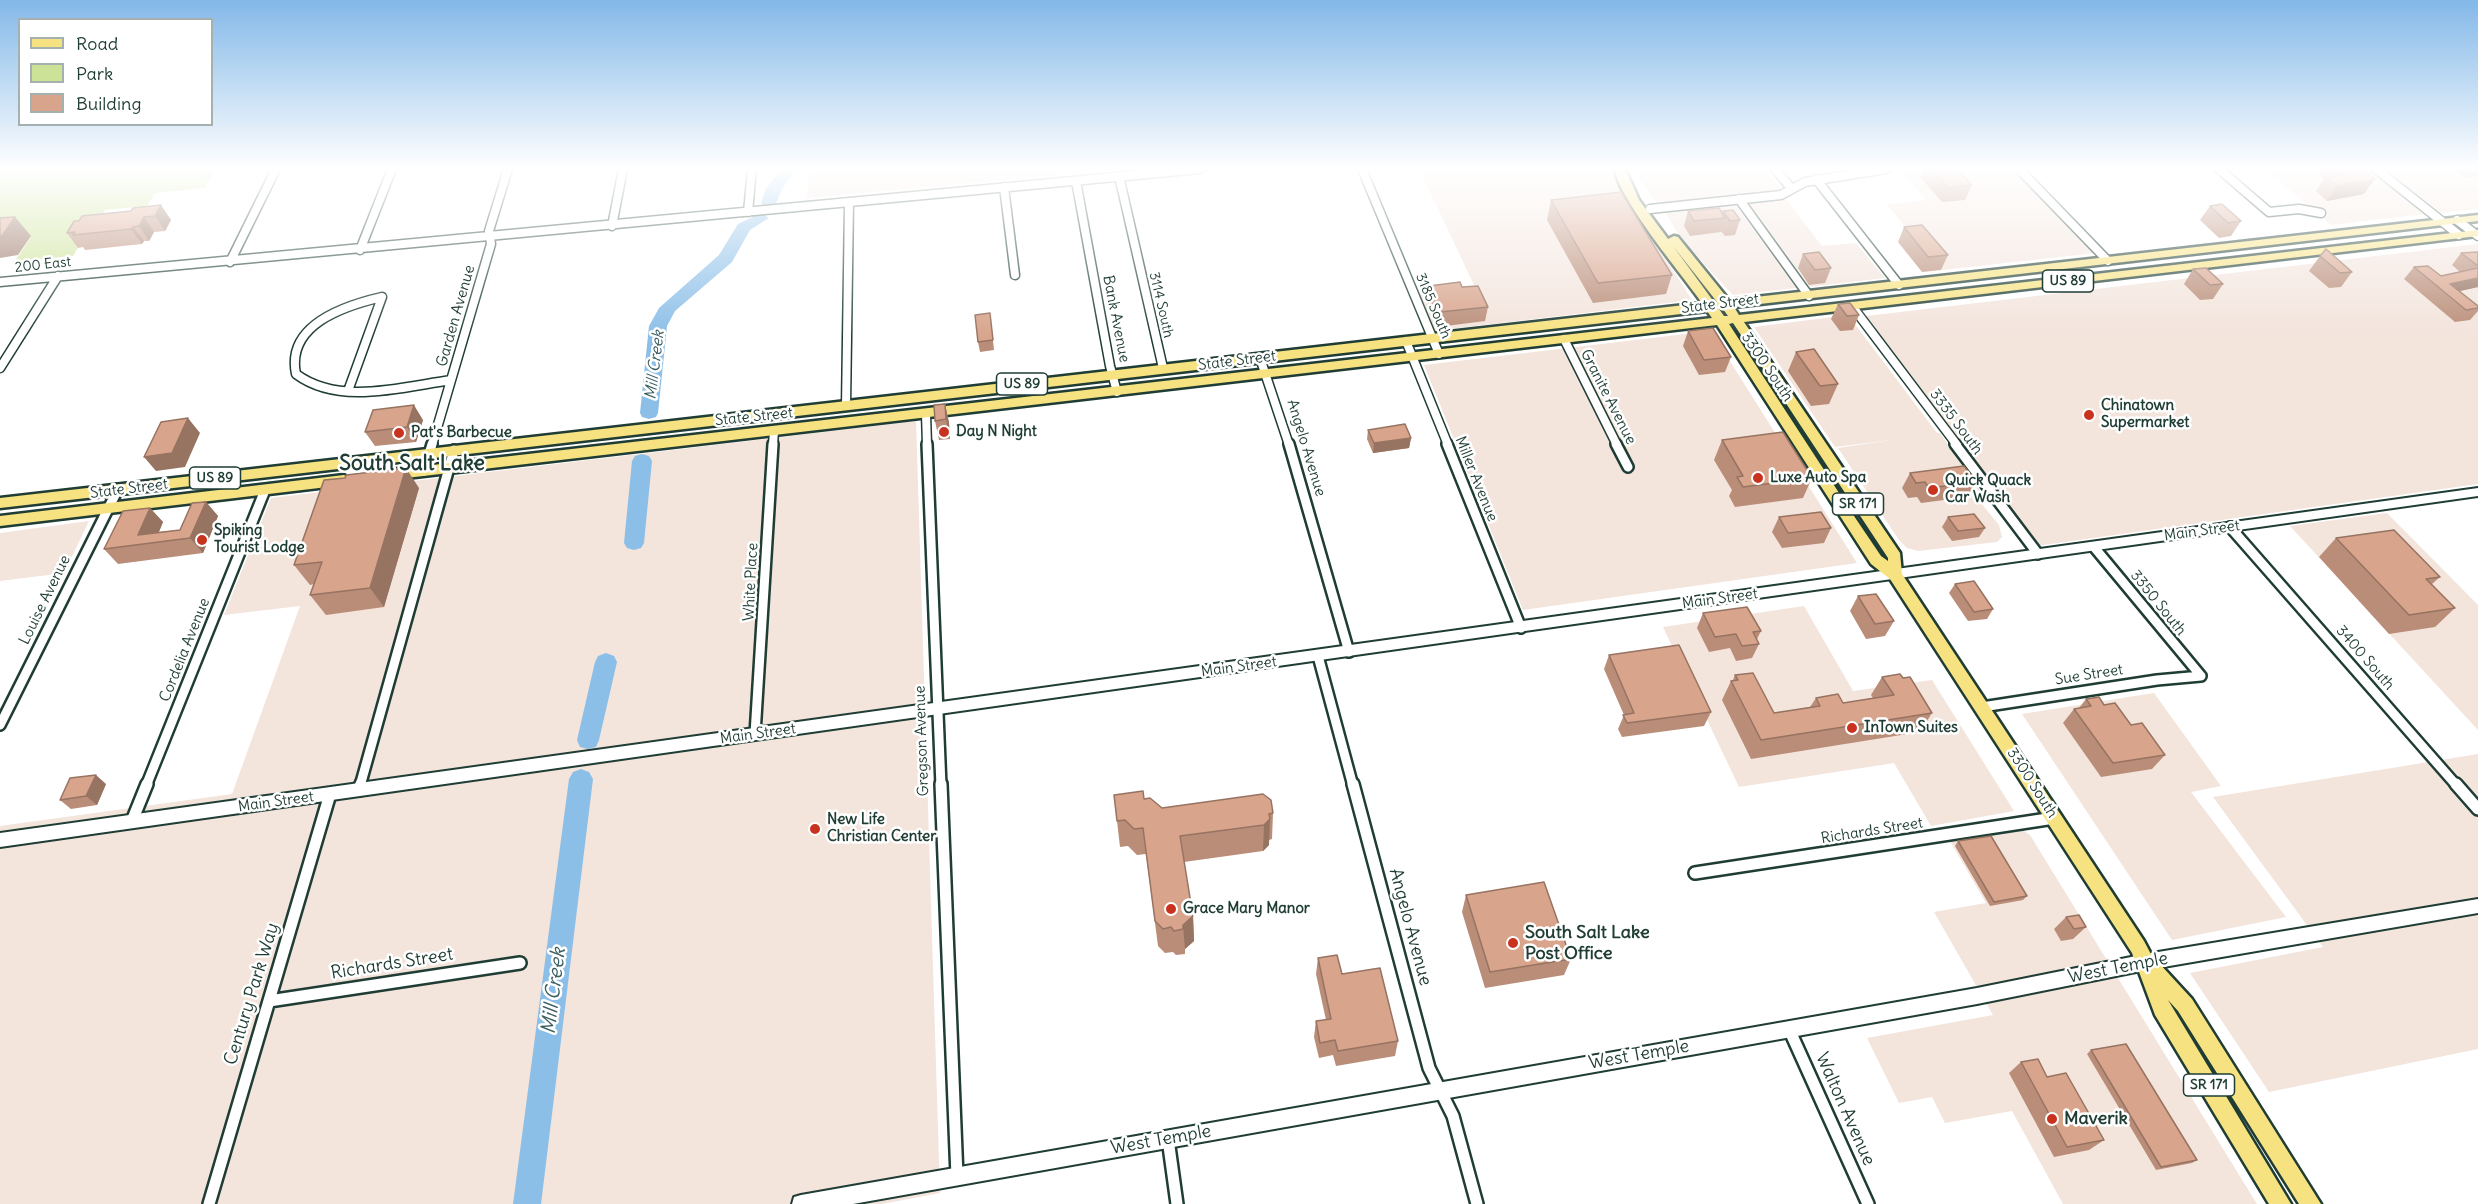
<!DOCTYPE html>
<style>
body{margin:0}
#map{position:relative;width:2478px;height:1204px;overflow:hidden;background:#fff;font-family:Delius,sans-serif}
canvas{display:block}
.legend{position:absolute;left:18px;top:18px;width:195px;height:108px;box-sizing:border-box;background:#fff;border:2px solid #a5b1ae;margin:0;padding:8px 10px;list-style:none;font-size:18px;color:#1f3d34}
.legend li{display:flex;align-items:center;gap:12px;height:30px}
.legend b{width:30px;border:2px solid #a5b1ae}
</style>
<div id="map">
<canvas width="2478" height="1204"></canvas>
<ul class="legend">
<li><b style="height:8px;background:#f7e281"></b>Road</li>
<li><b style="height:16px;background:#cce297"></b>Park</li>
<li><b style="height:16px;background:#d8a48c"></b>Building</li>
</ul>
</div>
<script>
const ctx = document.querySelector('canvas').getContext('2d');
ctx.lineJoin = 'round';
function fillPath(path, color) { ctx.fillStyle = color; ctx.fill(path, 'evenodd'); }
function strokePath(path, color, width, dash) { ctx.strokeStyle = color; ctx.lineWidth = width; ctx.lineCap = dash ? 'butt' : 'round'; ctx.setLineDash(dash || []); ctx.stroke(path); }
function drawText(font, color, halo, rows, align = 'center') {
  ctx.font = font + ' Delius,sans-serif'; ctx.lineWidth = 5; ctx.setLineDash([]); ctx.textBaseline = 'middle'; ctx.strokeStyle = halo; ctx.fillStyle = color; for (const [text, x, y, turn = 0] of rows) {
    ctx.save(); ctx.translate(x, y); ctx.rotate((+turn || 0) * Math.PI / 180); ctx.textAlign = isNaN(turn) ? turn : align; if (halo) ctx.strokeText(text, 0, 0); ctx.fillText(text, 0, 0); ctx.restore();
  }
}
const built = new Path2D(`
 M809,169H1067L1068,174L807,198Z
 M1419,169H1609L1692,300L1435,331L1419,294L1475,287Z
 M1633,169H1766L1782,190L1657,204Z
 M1900,169H2015L2096,253L1942,270L1887,205L1926,200Z
 M2266,169H2370L2425,214L2331,225Z
 M2384,169H2478V209L2441,213Z
 M1785,198L1822,246L1856,243L1885,278L1810,287L1748,202Z
 M1735,204L1796,288L1733,295L1681,239L1665,212Z
 M2478,244V484L2036,546L1866,316Z
 M1848,315L1937,433H1940L1987,501L1981,503L1999,525L2002,537L1997,542L1918,551L1907,548L1899,540L1838,448L1891,440L1835,447L1754,327Z
 M1711,331L1857,563L1523,610L1424,365Z
 M916,421L940,1193L882,1204H0V826L232,794L300,606L224,615L271,498Z
 M2387,513L2478,605V730L2290,526Z
 M89,521L64,573L0,581V533Z
 M1804,606L1853,691L1932,680L2014,811L1931,826L1894,763L1739,787L1663,627Z
 M2154,693L2221,786L2191,792L2286,917L2172,940L2022,714Z
 M2478,754V1049L2269,1092L2190,973L2323,947L2213,797Z
 M2021,829L2030,835L2257,1204H2063L2012,1111L1945,1123L1932,1097L1899,1103L1867,1038L1993,1015L1934,912L1986,903L1950,841Z`);
const green = new Path2D(`
 M0,169H215L205,188L155,193L147,206L105,210L90,235L85,236L73,256L15,261L31,237L0,239Z`);
const river = new Path2D(`
 M781,169H796L782,189L775,206H763L761,203L766,189Z
 M761,213L769,218L750,230L732,262L675,311L667,326L658,413L656,417L649,419L642,417L640,413L649,326L659,308L719,255L738,224Z
 M642,454L649,456L652,461L644,543L641,548L634,550L627,548L624,543L632,461L635,456Z
 M606,653L614,656L617,662L599,740L596,747L588,749L580,747L577,740L595,662L598,656Z
 M581,769L589,772L593,779L541,1204H513L569,779L573,772Z`);
const streetFar2 = new Path2D(`
 M1362,169L1439,354
 M1775,169L1791,188
 M2019,169L2108,261
 M2219,169L2269,212L2299,209L2321,213
 M2376,169L2459,235
 M1119,176L1163,368
 M1816,179L1899,285
 M1076,181L1110,366L1117,392
 M1004,187L1015,275
 M1739,199L1809,296
 M1650,209L1781,195L1805,182L1886,169
 M748,212L752,169
 M2457,220L2478,236
 M612,226L623,169
 M360,250L392,169
 M230,262L276,169
 M0,282L1200,169
 M1852,306L1957,445
 M1564,339L1617,445
 M1406,341L1448,445
 M1260,358L1289,445
 M0,368L58,276
 M348,391L382,297C343,306 286,325 296,374C339,406 402,387 451,380
 M846,406L849,202
 M926,414L927,445
 M432,445L491,244L489,231L508,169
 M773,445L774,431`);
const streetFar1 = new Path2D(`
 M927,444L941,786
 M1289,444L1349,652
 M1447,444L1521,628
 M1616,444L1628,467
 M1955,444L2038,554
 M424,471L432,444
 M2230,527L2457,786
 M2094,547L2201,676
 M1318,656L1353,786
 M1982,707L2157,680L2201,676
 M0,725L118,489
 M755,734L773,444
 M146,786L265,490
 M360,786L454,450`);
const street = new Path2D(`
 M941,784L957,1176
 M1353,784L1429,1068L1453,1116L1477,1204
 M2456,784L2478,809
 M359,790L361,784
 M132,821L147,784
 M1695,873L2054,818
 M269,1001L520,963
 M1789,1029L1868,1204
 M1168,1139L1177,1204
 M209,1204L330,794`);
const secondary = new Path2D(`
 M2478,488V496L0,847V833Z
 M2478,899V913L2146,970L1977,1004L853,1204H792L794,1197L801,1195L1977,988L2146,954Z`);
const primary = new Path2D(`
 M1615,169H1625L1639,200L1668,239L1674,236L1678,237L1729,300L2478,215V221L1734,307L1739,315L2478,230V236L1744,322L1900,553L1902,574L2144,941L2154,960L2158,962L2192,999L2321,1204H2299L2178,1011L2168,1000L2291,1204H2269L2155,1015L2132,953L1890,579L1871,564L1717,325L389,480L382,475L389,470L1712,318L1707,311L0,508V498L1702,303C1682,274 1618,199 1615,169ZM1673,246L1717,302H1714ZM1719,309H1723L1728,316H1724ZM1733,323L1888,558V561L1881,556L1856,519L1729,324Z
 M344,475L351,480L344,485L0,526V516Z`);
const wall = new Path2D(`
 M1924,169H1957L1972,185L1965,200L1942,202L1920,177Z
 M2322,169H2363L2364,194L2327,201L2316,191L2324,179L2318,174Z
 M2454,169H2478V176L2466,178Z
 M1551,200L1672,275L1666,294L1593,303L1547,220Z
 M2210,206L2241,221L2231,236L2219,238L2200,220Z
 M131,211L171,220L165,231L154,232L149,241H144L142,244L85,250L83,247L78,248L67,233Z
 M1688,211L1722,213L1723,211L1740,220L1735,235L1725,236L1721,231V232L1690,236L1684,226Z
 M1904,227L1948,255L1941,270L1922,272L1898,242Z
 M2478,252V287L2460,291L2478,306V311L2470,320L2455,322L2404,279L2414,267L2441,276L2460,272L2452,265L2461,253Z
 M1803,254L1831,268L1825,283L1809,285L1798,268Z
 M2320,256L2352,272L2341,287L2329,288L2309,271Z
 M2193,269L2223,284L2213,299L2200,300L2184,284Z
 M1429,286L1488,307L1485,321L1438,327L1427,301Z
 M1838,304L1859,315L1853,330L1840,331L1831,319Z
 M990,313L994,350L980,352L978,342Z
 M1688,331L1731,357L1725,372L1699,375L1683,346Z
 M1796,352L1838,384L1829,404L1811,406L1788,371Z
 M945,404L949,423L950,439L939,440L935,421Z
 M423,420L416,442L375,446L365,432Z
 M1368,430L1411,438L1409,448L1373,453L1367,439Z
 M1722,440L1812,478L1803,498L1735,507L1729,496L1732,490L1714,460Z
 M1910,473L1976,482L1967,497L1921,503L1917,497L1908,498L1902,488Z
 M419,488L384,607L326,615L310,595L314,584L310,585L294,565Z
 M206,502L218,516L203,553L118,564L104,549L150,508L163,522L159,532L180,530Z
 M1779,517L1831,528L1824,543L1782,548L1772,532Z
 M1948,517L1985,528L1979,537L1952,541L1942,527Z
 M2336,538L2440,577L2432,584L2455,608L2435,627L2389,634L2319,557Z
 M1955,584L1993,609L1987,619L1968,621L1949,593Z
 M1858,596L1894,621L1885,636L1866,639L1850,611Z
 M1703,613L1761,631L1757,639L1759,644L1752,658L1736,661L1730,648L1709,652L1697,628Z
 M1609,655L1711,712L1704,726L1622,737L1618,729L1624,715L1604,669Z
 M1735,675L1774,713L1810,707L1816,698L1843,703L1873,698L1871,695L1882,677L1903,678L1932,713L1920,732L1751,759L1722,700L1731,681L1733,680Z
 M2086,699L2104,705L2131,725L2165,755L2152,769L2101,777L2063,723L2074,709L2079,708Z
 M106,784L97,805L71,809L60,800Z
 M1114,795L1144,799L1162,808L1273,813L1272,839L1269,840V845L1263,851L1184,862L1193,916L1194,941L1185,949V954L1176,955L1173,952L1165,953L1158,946L1146,854L1137,855L1128,846L1120,847Z
 M1958,841L2027,896L2023,900L1990,906L1955,846Z
 M1466,895L1571,959L1564,975L1485,988L1462,912Z
 M2066,917L2086,927L2073,939L2061,941L2054,929Z
 M1318,958L1342,974L1398,1041L1395,1056L1336,1066L1333,1055L1319,1058L1314,1037L1316,1021L1326,1020L1316,974Z
 M2091,1050L2197,1160L2192,1163L2156,1170L2087,1054Z
 M2021,1062L2047,1077L2104,1140L2089,1150L2054,1157L2009,1073Z`);
const shadedWall = new Path2D(`
 M2375,179L2364,194L2327,201L2337,186Z
 M161,205L171,220L165,231L155,216Z
 M15,217L31,236L18,255L0,258V236Z
 M144,217L154,232L149,241L139,226Z
 M133,227L144,241L142,244L131,229Z
 M2478,278V287L2446,294L2450,284Z
 M945,404L949,423L950,439L946,419Z
 M414,405L423,420L416,442L407,427Z
 M188,418L200,433L185,467L156,471L144,457Z
 M1411,438L1409,448L1373,453L1374,443Z
 M406,468L419,488L384,607L370,588Z
 M206,502L218,516L203,553L190,538Z
 M150,508L163,522L154,543L138,535Z
 M96,775L106,784L97,805L86,796Z
 M1270,819L1269,845L1263,851L1264,825Z
 M1193,916L1194,941L1185,949L1183,925Z`);
const building = new Path2D(`
 M1932,169H1957L1972,185L1948,188Z
 M2340,169H2363L2373,177L2375,179L2337,186L2326,177L2347,174Z
 M1621,192L1672,275L1598,283L1551,200Z
 M2222,204L2241,221L2228,223L2210,206Z
 M161,205L155,216L144,217L139,226L133,227L131,229L73,235L75,232L67,233L74,221H79L82,216L131,211L133,208Z
 M1719,208L1725,218L1694,221L1688,211Z
 M1733,210L1740,220L1730,221L1723,211Z
 M15,217L2,236H0V218Z
 M1922,225L1948,255L1928,257L1904,227Z
 M2326,249L2352,272L2340,273L2320,256Z
 M1819,252L1831,268L1815,270L1803,254Z
 M2478,252V266L2461,253Z
 M2428,266L2441,276L2478,268V278L2450,284L2478,306V308L2466,310L2414,267Z
 M2206,268L2223,284L2210,285L2193,269Z
 M1460,282L1462,287L1478,286L1488,307L1440,312L1429,286Z
 M1850,303L1859,315L1847,316L1838,304Z
 M990,313L993,340L978,342L975,315Z
 M1713,328L1731,357L1704,360L1688,331Z
 M1814,349L1838,384L1820,386L1796,352Z
 M945,404L946,419L935,421L934,405Z
 M414,405L407,427L365,432L373,410Z
 M188,418L172,453L144,457L161,422Z
 M1405,424L1411,438L1374,443L1368,430Z
 M1783,432L1812,478L1743,487L1737,477L1743,476L1722,440Z
 M1964,466L1976,482L1929,488L1925,482L1916,483L1910,473Z
 M406,468L370,588L310,595L322,562L294,565L324,480L345,478L346,475Z
 M206,502L190,538L104,549L123,511L150,508L138,535L180,530L192,503Z
 M1821,512L1831,528L1788,533L1779,517Z
 M1974,514L1985,528L1958,531L1948,517Z
 M2394,530L2440,577L2426,579L2455,608L2409,615L2336,538Z
 M1974,581L1993,609L1974,612L1955,584Z
 M1876,594L1894,621L1875,624L1858,596Z
 M1747,607L1761,631L1753,632L1759,644L1742,646L1736,634L1715,637L1703,613Z
 M1679,645L1711,712L1627,723L1623,715L1634,713L1609,655Z
 M1753,673L1774,713L1820,706L1816,698L1838,694L1843,703L1894,695L1882,677L1900,674L1903,678L1910,677L1932,713L1761,740L1731,681L1738,680L1735,675Z
 M2099,697L2104,705L2115,703L2131,725L2142,723L2165,755L2113,763L2074,709L2091,706L2086,699Z
 M96,775L86,796L60,800L70,778Z
 M1143,791L1144,799L1150,798L1162,808L1263,794L1271,800L1273,813L1269,814L1270,819L1264,825L1180,836L1193,916L1183,925V929L1174,931L1171,927L1163,929L1155,921L1143,828L1134,829L1125,820L1117,821L1114,795Z
 M1991,836L2027,896L1994,902L1958,841Z
 M1544,882L1571,959L1490,972L1466,895Z
 M2079,915L2086,927L2074,929L2066,917Z
 M1337,955L1342,974L1380,968L1398,1041L1338,1051L1335,1040L1320,1043L1316,1021L1331,1019L1318,958Z
 M2126,1044L2197,1160L2161,1167L2091,1050Z
 M2038,1059L2047,1077L2066,1073L2104,1140L2067,1147L2021,1062Z`);
const markers = [
 [2089,415,6,"#c8321e"],
 [944,432,6,"#c8321e"],
 [399,433,6,"#c8321e"],
 [1758,478,6,"#c8321e"],
 [1933,490,6,"#c8321e"],
 [202,540,6,"#c8321e"],
 [1852,728,6,"#c8321e"],
 [815,829,6,"#c8321e"],
 [1171,909,6,"#c8321e"],
 [1513,943,6,"#c8321e"],
 [2052,1119,6,"#c8321e"]
];
const farStreetnames = [
 ["200 East",43,265,-6],
 ["3114 South",1161,305,77],
 ["3185 South",1433,306,67]
];
const shields = [
 [2068,281,51],
 [1022,384,51],
 [215,478,51],
 [1858,504,51],
 [2209,1085,51]
];
const shieldNames = [
 ["US 89",2068,281],
 ["US 89",1022,384],
 ["US 89",215,478],
 ["SR 171",1858,504],
 ["SR 171",2209,1085]
];
const streetNames = [
 ["State Street",1720,304,-7],
 ["Garden Avenue",456,316,-74],
 ["Bank Avenue",1116,319,79],
 ["State Street",1237,361,-7],
 ["3300 South",1767,367,56],
 ["Granite Avenue",1608,397,63],
 ["State Street",754,417,-6],
 ["3335 South",1956,422,53],
 ["Angelo Avenue",1306,448,73],
 ["Miller Avenue",1476,479,68],
 ["State Street",129,489,-7],
 ["Main Street",2202,531,-8],
 ["White Place",751,582,-87],
 ["Main Street",1720,599,-8],
 ["Louise Avenue",45,600,-64],
 ["3350 South",2158,603,51],
 ["Cordelia Avenue",185,650,-68],
 ["3400 South",2365,658,49],
 ["Main Street",1239,667,-8],
 ["Sue Street",2089,675,-9],
 ["Main Street",758,734,-8],
 ["Gregson Avenue",922,741,-92],
 ["3300 South",2032,783,57],
 ["Main Street",276,802,-8],
 ["Richards Street",1872,831,-9]
];
const poiNames = [
 ["Chinatown",2101,406],
 ["Supermarket",2101,423],
 ["Day N Night",956,432],
 ["Pat's Barbecue",411,433],
 ["Luxe Auto Spa",1770,478],
 ["Quick Quack",1945,481],
 ["Car Wash",1945,498],
 ["Spiking",214,531],
 ["Tourist Lodge",214,548],
 ["InTown Suites",1864,728],
 ["New Life",827,820],
 ["Christian Center",827,837],
 ["Grace Mary Manor",1183,909]
];
const waterNames = [
 ["Mill Creek",655,365,-83]
];
const nearStreetnames = [
 ["Angelo Avenue",1410,927,75],
 ["Richards Street",392,964,-9],
 ["West Temple",2118,968,-11],
 ["Century Park Way",252,994,-73],
 ["West Temple",1639,1055,-10],
 ["Walton Avenue",1845,1109,66],
 ["West Temple",1161,1140,-10]
];
const nearPoinames = [
 ["South Salt Lake",1525,933],
 ["Post Office",1525,954],
 ["Maverik",2064,1119]
];
const nearWaternames = [
 ["Mill Creek",554,991,-83]
];
const districtNames = [
 ["South Salt Lake",412,464]
];
fillPath(built, '#f3e4dc');
fillPath(green, '#cce297');
fillPath(river, '#8cbfe8');
strokePath(streetFar2, '#1f3d34', 11);
strokePath(streetFar1, '#1f3d34', 14);
strokePath(street, '#1f3d34', 16);
strokePath(secondary, '#1f3d34', 4);
strokePath(primary, '#1f3d34', 5);
strokePath(streetFar2, '#fff', 8);
strokePath(streetFar1, '#fff', 9);
strokePath(street, '#fff', 11);
fillPath(secondary, '#fff');
fillPath(primary, '#f7e281');
fillPath(wall, '#ba8d78');
fillPath(shadedWall, '#977362');
fillPath(building, '#d8a48c');
strokePath(building, '#977362', 1.5);
const sky = ctx.createLinearGradient(0, 0, 0, 337);
sky.addColorStop(0, '#83b8e8');
sky.addColorStop(0.5, '#fff');
sky.addColorStop(1, '#ffffff00');
ctx.fillStyle = sky;
ctx.fillRect(0, 0, 2478, 337);
for (const [x, y, r, color] of markers) { const dot = new Path2D(); dot.arc(x, y, r, 0, 2 * Math.PI); ctx.fillStyle = color; ctx.fill(dot); strokePath(dot, '#fff', 2); }
drawText('14px', '#1f3d34', '#fff', farStreetnames);
for (const [x, y, w] of shields) { const box = new Path2D(); box.roundRect(x - w / 2, y - 11, w, 22, 4.5); ctx.fillStyle = '#fff'; ctx.fill(box); strokePath(box, '#1f3d34', 1.5); }
drawText('bold 14px', '#1f3d34', null, shieldNames);
drawText('15px', '#1f3d34', '#fff', streetNames);
drawText('bold 15px', '#1f3d34', '#fff', poiNames, 'left');
drawText('italic 16px', '#3a5e61', '#fff', waterNames);
drawText('18px', '#1f3d34', '#fff', nearStreetnames);
drawText('bold 18px', '#1f3d34', '#fff', nearPoinames, 'left');
drawText('italic 20px', '#3a5e61', '#fff', nearWaternames);
drawText('bold 21px', '#1f3d34', '#fff', districtNames);
</script>
